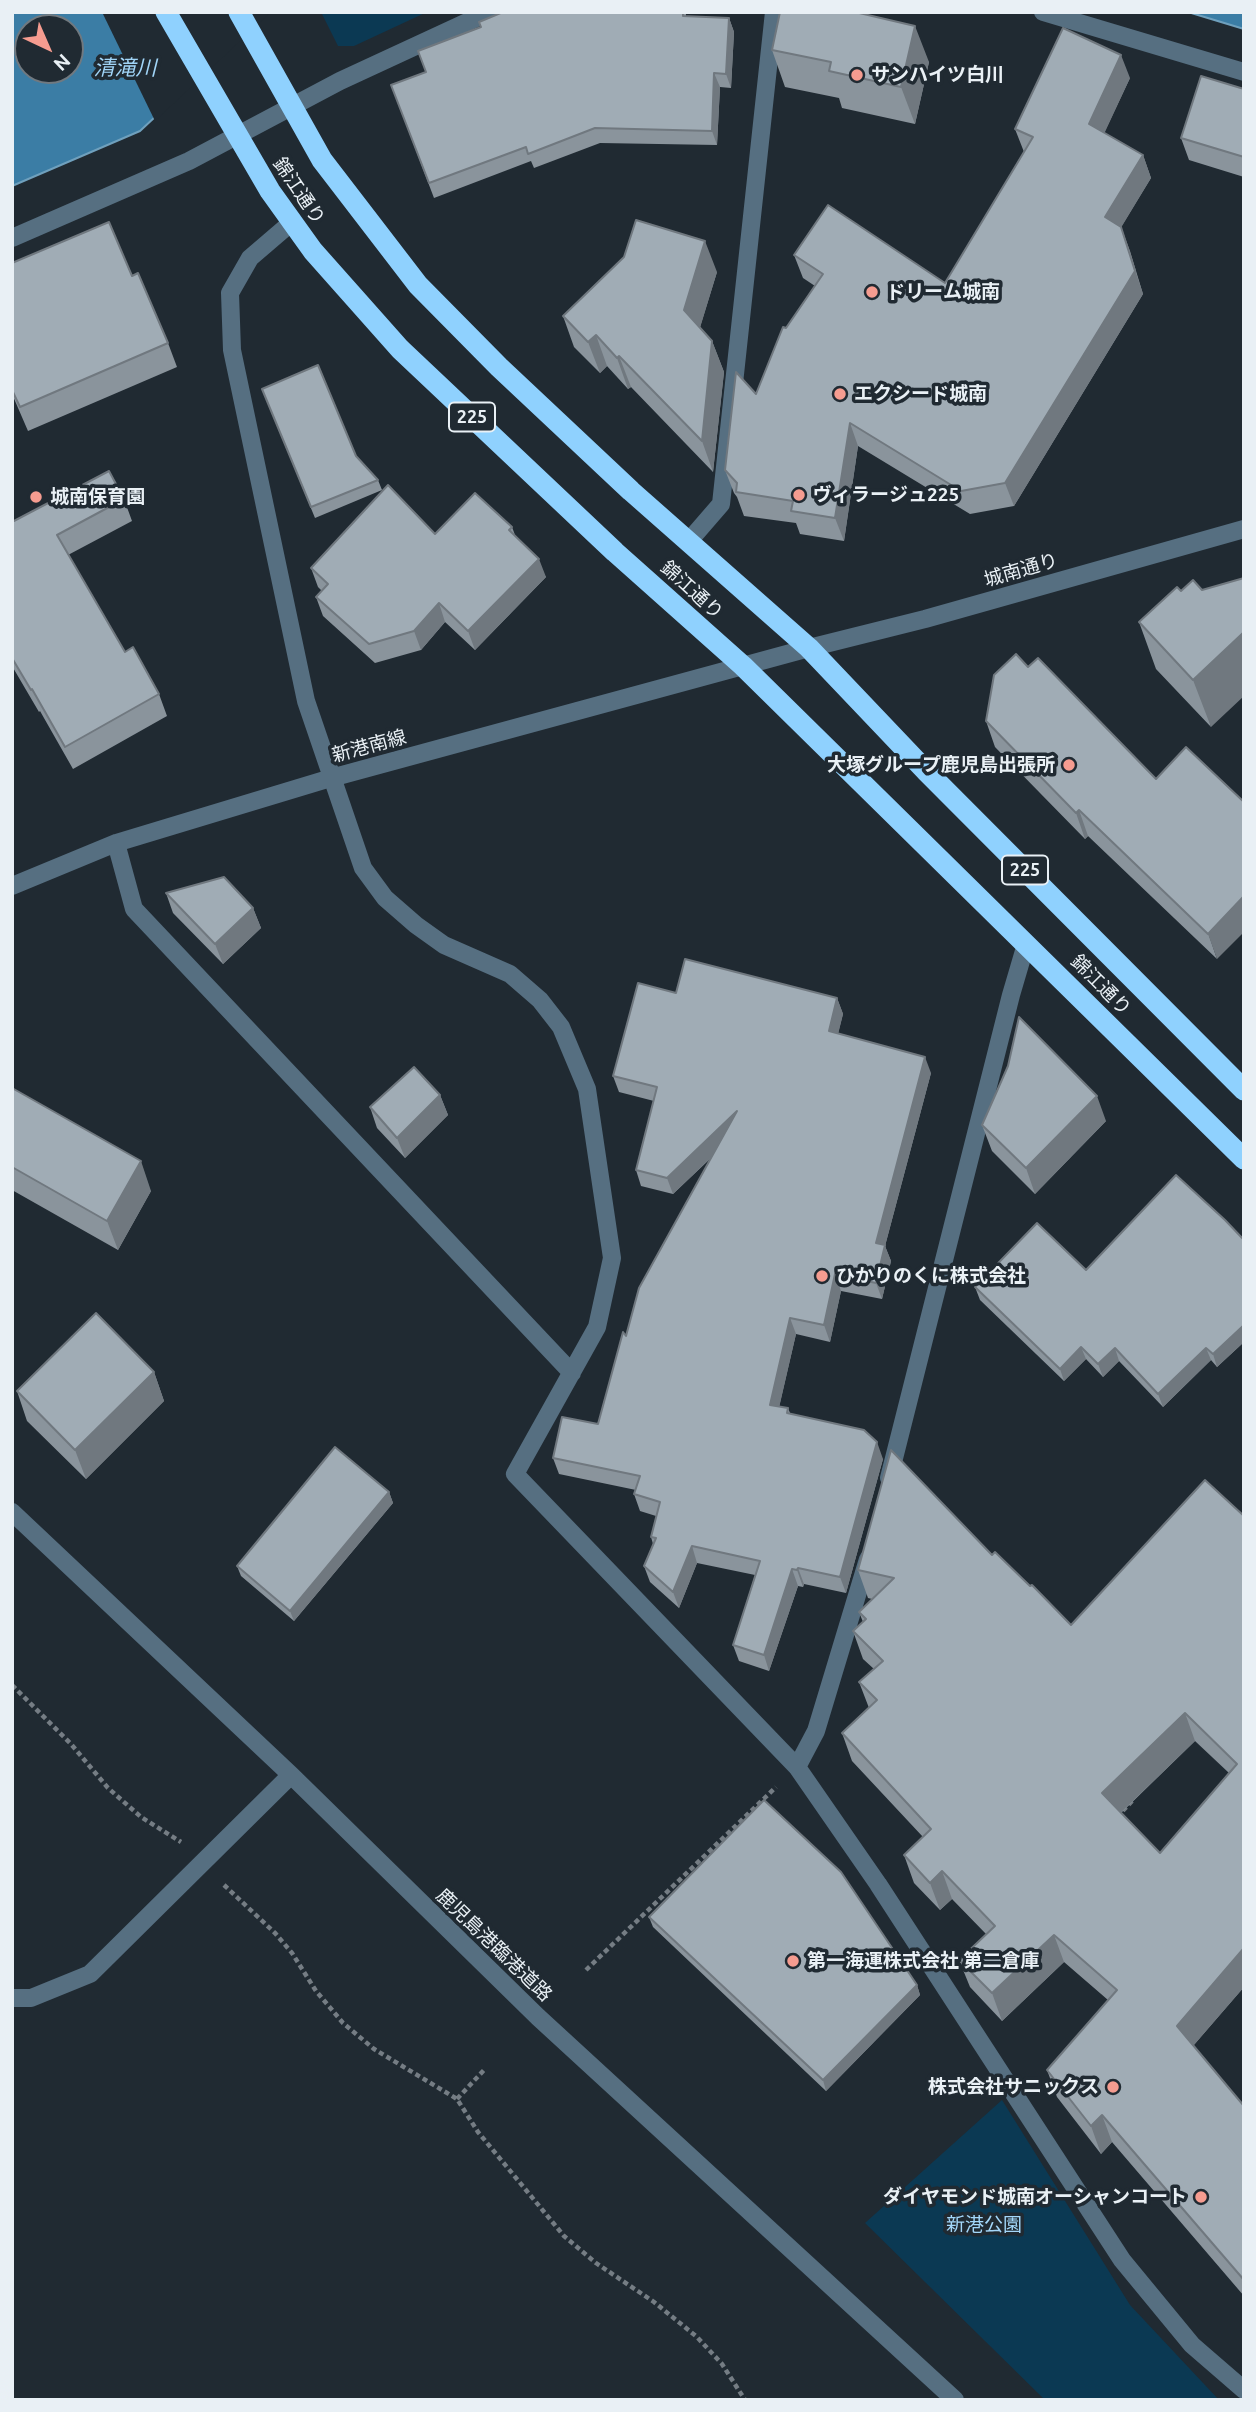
<!DOCTYPE html>
<meta charset="utf-8">
<style>
body{margin:0}
#map{position:relative;width:1256px;height:2412px;overflow:hidden;background:#202a32;font-family:Ubuntu,sans-serif}
canvas{display:block}
.frame{position:absolute;inset:0;border:14px solid #e9f0f5;pointer-events:none}
.north{position:absolute;left:14px;top:14px;width:70px;height:70px;box-sizing:border-box;background:#202a32;border:2px solid #707980;border-radius:50%;rotate:136deg;font-size:19px;font-weight:700;line-height:28px;text-align:center;color:#e9f0f5}
.north::after{content:'';display:block;margin:auto;width:24px;height:32px;background:#f59c90;clip-path:polygon(50% 0,100% 100%,50% 72%,0 100%)}
</style>
<div id="map">
<canvas width="1256" height="2412"></canvas>
<div class="frame"></div>
<div class="north">N</div>
</div>
<script>
const ctx = document.querySelector('canvas').getContext('2d');
ctx.lineJoin = 'round';
function fillPath(path, color) { ctx.fillStyle = color; ctx.fill(path, 'evenodd'); }
function strokePath(path, color, width, dash) { ctx.strokeStyle = color; ctx.lineWidth = width; ctx.lineCap = dash ? 'butt' : 'round'; ctx.setLineDash(dash || []); ctx.stroke(path); }
function drawText(font, color, halo, rows, align = 'center') {
  ctx.font = font + ' Ubuntu,"Noto Sans JP",sans-serif'; ctx.lineWidth = 7; ctx.setLineDash([]); ctx.textBaseline = 'middle'; ctx.strokeStyle = halo; ctx.fillStyle = color; for (const [text, x, y, turn = 0] of rows) {
    ctx.save(); ctx.translate(x, y); ctx.rotate((+turn || 0) * Math.PI / 180); ctx.textAlign = isNaN(turn) ? turn : align; if (halo) ctx.strokeText(text, 0, 0); ctx.fillText(text, 0, 0); ctx.restore();
  }
}
const green = new Path2D(`
 M321,12H427L354,46H338Z
 M1002,2100L1130,2305L1219,2400H1045L865,2223Z`);
const water = new Path2D(`
 M12,12H267L140,131L12,186ZM28,28H70V70H28Z
 M1188,12H1244V29Z`);
const pier = new Path2D(`
 M102,12H271L155,121Z`);
const path = new Path2D(`
 M12,1685L71,1744L108,1788L141,1817L181,1842
 M1117,1817L1133,1800L1131,1798
 M224,1885L275,1933L292,1953L316,1991L343,2023L374,2049L457,2099L478,2132L564,2236L596,2263L654,2302L697,2337L722,2364L745,2400
 M586,1970L776,1787
 M457,2099L484,2070`);
const minor = new Path2D(`
 M1043,12L1244,72
 M292,222L250,258L230,293L232,350L306,701L363,868L385,898L416,925L444,945L510,974L540,1000L561,1027L587,1089L612,1258L597,1327L515,1474L797,1767L878,1884L1122,2260L1192,2345L1244,2390
 M12,238L189,161L340,81L489,12
 M689,541L721,504L774,12
 M116,843L134,909L572,1373
 M12,886L116,843L331,778L809,648L925,619L1244,529
 M889,1478L1011,995L1026,944
 M12,1512L291,1775L538,2017L955,2400
 M797,1767L816,1731L868,1559
 M12,1998H31L90,1974L291,1775`);
const highway = new Path2D(`
 M166,12L270,191L313,251L400,349L615,552L743,666L1244,1159
 M239,12L322,160L418,285L499,367L631,491L809,648L926,771L1244,1090`);
const wall = new Path2D(`
 M503,12H686V16L729,18L734,32L731,88L720,87L717,145L600,143L534,168L531,161L434,198L391,85L425,72L481,27Z
 M865,12L864,14L929,62L915,124L842,108L839,98L785,87L772,50Z
 M1130,78L1104,133L1143,155L1151,178L1121,227L1130,251L1143,294L1014,506L970,514L858,446L844,541L800,534L796,523L744,516L737,497L734,493L725,470L756,394L786,328L815,286L803,278L794,255L945,283L1024,152L1015,129Z
 M1244,89V177L1189,160L1181,138Z
 M12,263L132,276L168,343L177,367L28,431L12,394Z
 M717,272L700,327L712,341L724,372L713,472L631,387L628,389L607,366L600,373L574,347L563,316Z
 M266,399L356,456L378,480L382,490L315,518Z
 M124,499L132,521L68,555L125,652L159,694L167,716L73,769L40,711L39,712L12,666V522Z
 M512,527L515,535L546,577L475,650L445,622L421,650L375,663L323,616L316,597L322,591L318,587L311,568L435,534Z
 M1177,587L1211,727L1156,669L1139,622Z
 M1028,667L1156,779L1217,959L1088,836L1085,839L995,747L986,721Z
 M166,893L253,908L261,928L223,964L173,913Z
 M676,993L837,998L843,1014L838,1033L931,1073L885,1246L891,1261L882,1299L841,1291L830,1342L796,1334L779,1407L788,1408L790,1413L883,1459L846,1593L804,1584L803,1587L798,1586L769,1671L739,1661L733,1645L755,1575L697,1563L679,1608L650,1582L644,1566L653,1544L651,1537L656,1516L640,1511L634,1494L636,1490L559,1474L553,1458L598,1424L626,1336L711,1158L673,1194L641,1186L636,1170L654,1101L619,1092L613,1076Z
 M12,1088L151,1191L118,1250L12,1190Z
 M440,1095L448,1115L405,1158L377,1128L370,1107Z
 M1106,1121L1035,1194L992,1151L982,1125Z
 M1244,1240V1342L1217,1367L1211,1360L1163,1407L1119,1361L1103,1377L1086,1359L1064,1381L980,1300L975,1287L1086,1270Z
 M154,1372L164,1401L86,1479L27,1421L17,1391Z
 M389,1492L393,1503L294,1621L241,1576L237,1566Z
 M1244,1516V1987L1193,2046L1244,2106V2296L1112,2142L1101,2154L1057,2097L1047,2070L1108,2000L1064,1962L1002,2021L970,1987L959,1960L986,1934L952,1899L940,1910L914,1883L904,1855L923,1837L852,1761L842,1733L869,1708L859,1682L874,1669L863,1659L853,1631L863,1622L859,1612L872,1599L868,1598L858,1570L992,1555L1071,1625ZM1195,1741L1229,1773L1160,1853L1121,1813Z
 M649,1917L917,1985L920,1995L826,2091L653,1927Z`);
const shadedWall = new Path2D(`
 M729,18L734,32L731,88L726,74Z
 M915,26L929,62L915,124L901,87Z
 M1121,55L1130,78L1098,147L1089,124Z
 M714,73L720,87L717,145L712,131Z
 M1143,155L1151,178L1113,241L1105,217Z
 M1121,227L1143,294L1014,506L1005,483Z
 M705,241L717,272L696,341L684,310Z
 M596,335L607,366L600,373L588,342Z
 M712,341L724,372L713,472L702,441Z
 M619,356L631,387L628,389L617,358Z
 M850,423L858,446L844,541L835,518Z
 M539,559L546,577L475,650L468,631Z
 M439,603L445,622L421,650L414,631Z
 M1244,632V696L1211,727L1193,680Z
 M1079,810L1088,836L1085,839L1076,813Z
 M1244,896V932L1217,959L1208,934Z
 M253,908L261,928L223,964L215,944Z
 M837,998L843,1014L835,1047L829,1031Z
 M925,1057L931,1073L885,1246L891,1261L882,1299L876,1283V1243Z
 M440,1095L448,1115L405,1158L397,1138Z
 M1097,1096L1106,1121L1035,1194L1026,1168Z
 M737,1111L743,1127L673,1194L667,1178Z
 M141,1161L151,1191L118,1250L107,1221Z
 M835,1274L841,1291L830,1342L824,1325Z
 M790,1318L796,1334L776,1421L770,1405Z
 M1244,1325V1342L1217,1367L1213,1354Z
 M1081,1347L1086,1359L1064,1381L1060,1369Z
 M1115,1348L1119,1361L1103,1377L1098,1364Z
 M1206,1348L1211,1360L1163,1407L1158,1394Z
 M154,1372L164,1401L86,1479L75,1450Z
 M877,1442L883,1459L846,1593L840,1577Z
 M389,1492L393,1503L294,1621L290,1611Z
 M692,1546L697,1563L679,1608L673,1592Z
 M798,1568L804,1584L803,1587L797,1570Z
 M792,1569L798,1586L769,1671L764,1655Z
 M1185,1713L1195,1741L1112,1821L1102,1793Z
 M942,1871L952,1899L940,1910L930,1883Z
 M1054,1935L1064,1962L1002,2021L992,1993Z
 M1244,1948V1987L1187,2053L1177,2026Z
 M917,1985L920,1995L826,2091L823,2080Z
 M1102,2115L1112,2142L1101,2154L1091,2126Z`);
const building = new Path2D(`
 M503,12H683V16L729,18L726,74L714,73L712,131L595,128L528,154L526,147L429,183L391,85L426,72L418,51L481,27L479,22Z
 M780,12H855L915,26L901,87L829,71L831,62L772,50Z
 M1063,28L1121,55L1089,124L1143,155L1105,217L1121,227L1135,271L1005,483L961,491L850,423L835,518L791,511L793,501L736,492L737,483L725,470L736,372L756,394L783,327L786,328L823,274L794,255L828,205L945,283L1033,137L1015,129Z
 M1201,76L1244,89V157L1181,138Z
 M636,220L705,241L684,310L712,341L702,441L619,356L617,358L596,335L588,342L563,316L624,257Z
 M109,222L132,276L138,273L168,343L20,407L12,390V263Z
 M318,365L356,456L378,480L311,507L262,389Z
 M109,471L124,499L57,535L125,652L133,647L159,694L65,747L32,689L31,690L12,658V522Z
 M388,485L435,534L475,493L512,527L509,530L539,559L468,631L439,603L414,631L369,644L316,597L328,584L311,568Z
 M1244,578V632L1193,680L1139,622L1177,587L1181,591L1193,580L1202,590Z
 M1016,654L1028,667L1038,658L1156,779L1186,747L1244,802V896L1208,934L1079,810L1076,813L986,721L994,675Z
 M224,877L253,908L215,944L166,893Z
 M685,959L837,998L829,1031L925,1057L876,1243L885,1245L876,1283L835,1274L824,1325L790,1318L770,1405L788,1408L787,1413L864,1430L877,1442L840,1577L798,1568L797,1570L792,1569L764,1655L733,1645L760,1561L692,1546L673,1592L644,1566L656,1538L651,1537L660,1502L634,1494L640,1476L553,1458L562,1417L598,1424L623,1332L626,1336L639,1288L737,1111L667,1178L636,1170L657,1087L613,1076L638,983L676,993Z
 M1019,1017L1097,1096L1026,1168L982,1125L1008,1066Z
 M414,1067L440,1095L397,1138L370,1107Z
 M12,1088L141,1161L107,1221L12,1167Z
 M1176,1175L1225,1220L1244,1240V1325L1213,1354L1206,1348L1158,1394L1115,1348L1098,1364L1081,1347L1060,1369L975,1287L1037,1223L1086,1270Z
 M96,1313L154,1372L75,1450L17,1391Z
 M335,1447L389,1492L290,1611L237,1566Z
 M891,1450L992,1555L995,1552L1030,1586L1032,1585L1071,1625L1205,1480L1244,1516V1948L1177,2026L1244,2106V2280L1102,2115L1091,2126L1047,2070L1117,1990L1054,1935L992,1993L959,1960L995,1926L942,1871L930,1883L904,1855L931,1829L842,1733L877,1700L859,1682L883,1661L853,1631L866,1619L859,1612L894,1578L858,1570ZM1185,1713L1237,1764L1160,1853L1102,1793Z
 M764,1800L841,1872L917,1985L823,2080L649,1917Z`);
const markers = [
 [857,75,7,"#f59c90"],
 [872,292,7,"#f59c90"],
 [840,394,7,"#f59c90"],
 [799,495,7,"#f59c90"],
 [36,497,7,"#f59c90"],
 [1069,765,7,"#f59c90"],
 [822,1276,7,"#f59c90"],
 [793,1961,7,"#f59c90"],
 [1113,2087,7,"#f59c90"],
 [1201,2197,7,"#f59c90"]
];
const shields = [
 [472,417,46],
 [1025,870,46]
];
const shieldNames = [
 ["225",472,417],
 ["225",1025,870]
];
const poiNames = [
 ["サンハイツ白川",871,75],
 ["ドリーム城南",886,292],
 ["エクシード城南",854,394],
 ["ヴィラージュ225",813,495],
 ["城南保育園",50,497],
 ["大塚グループ鹿児島出張所",1055,765,"right"],
 ["ひかりのくに株式会社",836,1276],
 ["第一海運株式会社 第二倉庫",807,1961],
 ["株式会社サニックス",1099,2087,"right"],
 ["ダイヤモンド城南オーシャンコート",1187,2197,"right"]
];
const streetNames = [
 ["錦江通り",299,191,56],
 ["城南通り",1021,570,-16],
 ["錦江通り",692,590,42],
 ["新港南線",369,746,-15],
 ["錦江通り",1101,985,45],
 ["鹿児島港臨港道路",494,1945,44]
];
const parkNames = [
 ["新港公園",984,2225]
];
const waterNames = [
 ["清滝川",125,68]
];
fillPath(green, '#0b3953');
fillPath(water, '#3b7da5');
strokePath(water, '#6fa0bd', 2);
fillPath(pier, '#202a32');
strokePath(path, '#757d84', 4.5, [5, 3.5]);
strokePath(minor, '#566f81', 18);
strokePath(highway, '#8fd1fe', 21);
fillPath(wall, '#8a949c');
fillPath(shadedWall, '#70787f');
fillPath(building, '#a0acb5');
strokePath(building, '#70787f', 2);
for (const [x, y, r, color] of markers) { const dot = new Path2D(); dot.arc(x, y, r, 0, 2 * Math.PI); ctx.fillStyle = color; ctx.fill(dot); strokePath(dot, '#202a32', 2.5); }
for (const [x, y, w] of shields) { const box = new Path2D(); box.roundRect(x - w / 2, y - 14.5, w, 29, 5); ctx.fillStyle = '#202a32'; ctx.fill(box); strokePath(box, '#e9f0f5', 2); }
drawText('bold 18px', '#e9f0f5', null, shieldNames);
drawText('bold 19px', '#e9f0f5', '#202a32', poiNames, 'left');
drawText('19px', '#e9f0f5', '#202a32', streetNames);
drawText('19px', '#a3d7fa', '#202a32', parkNames);
drawText('italic 21px', '#a1d5f8', '#202a32', waterNames);
</script>
